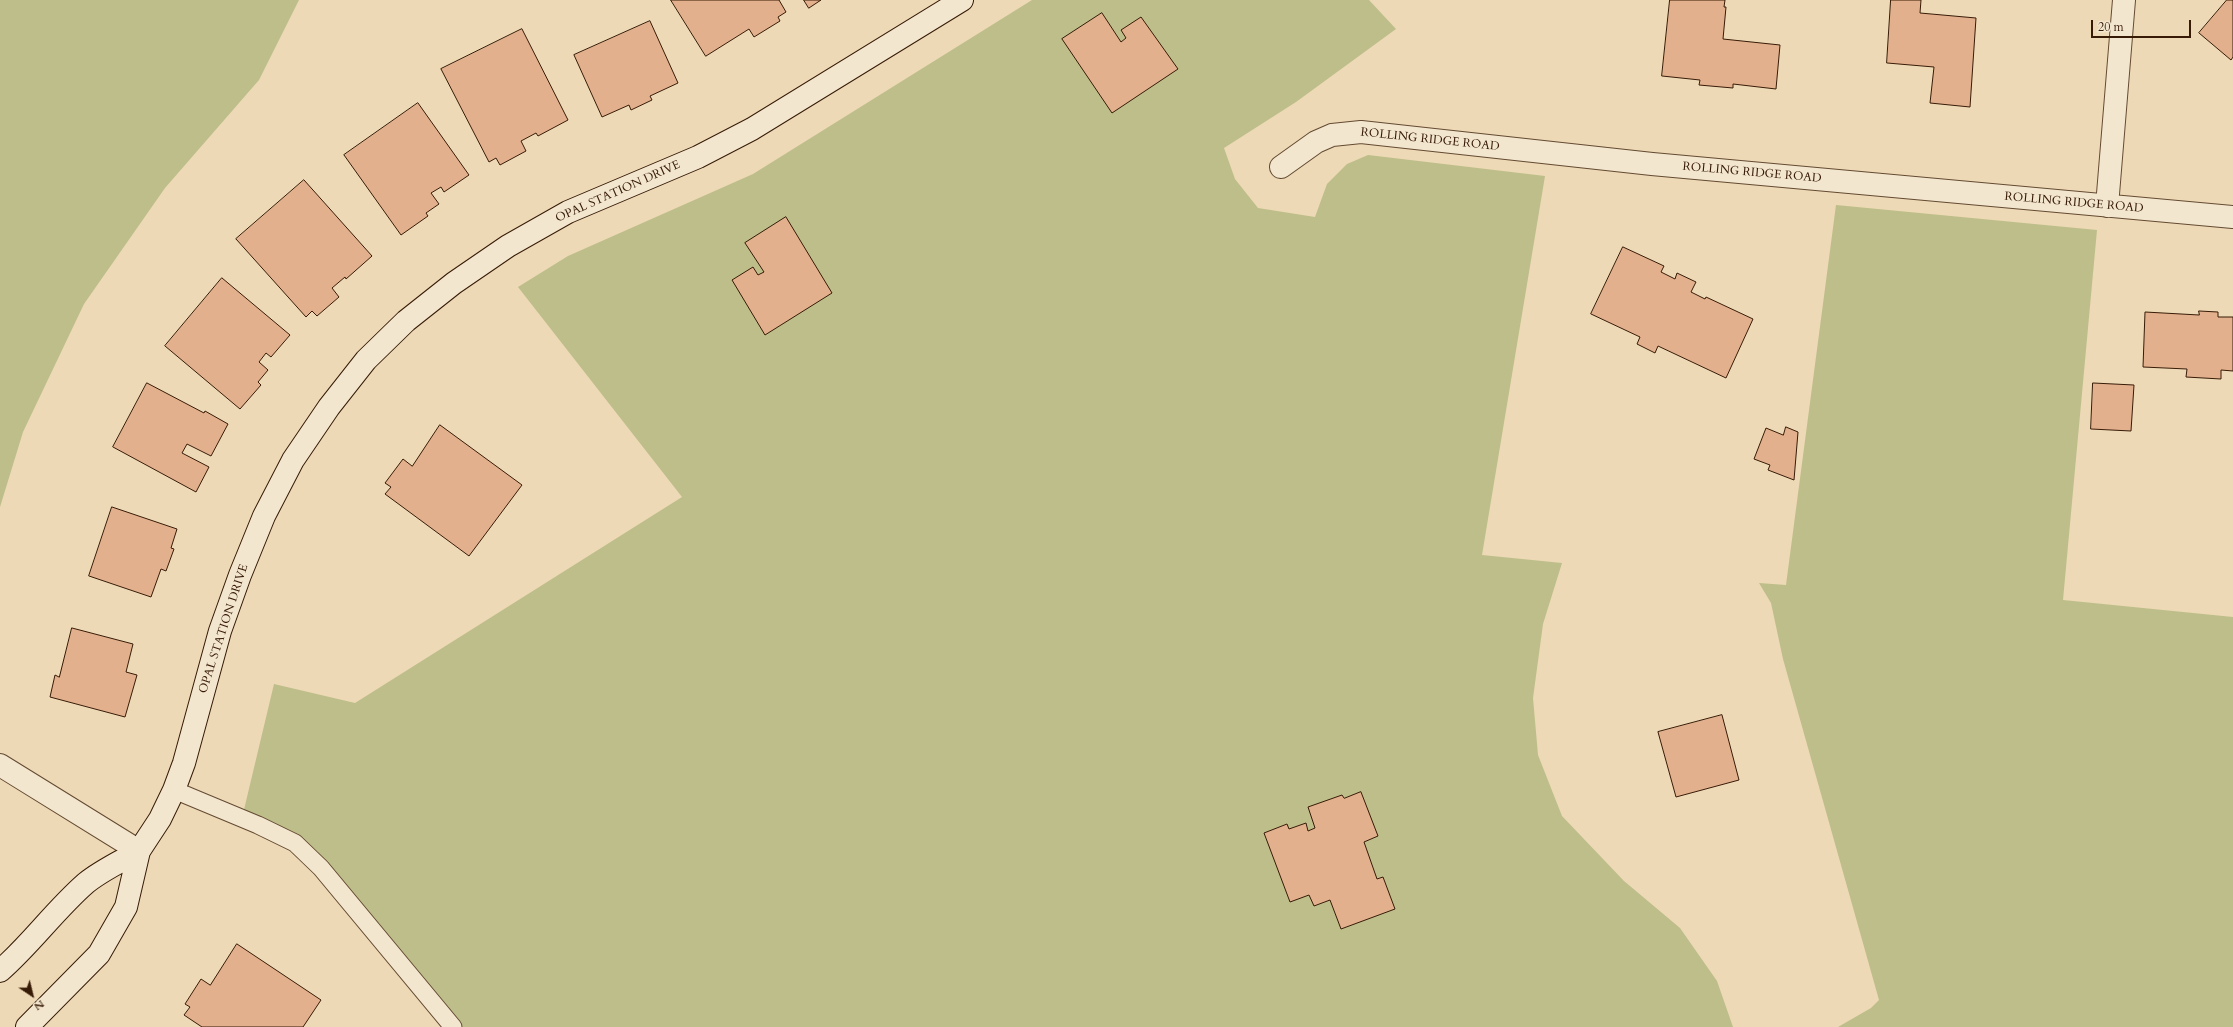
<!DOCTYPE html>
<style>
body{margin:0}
#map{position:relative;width:2233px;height:1027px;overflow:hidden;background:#edd9b5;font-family:Cardo,serif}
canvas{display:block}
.north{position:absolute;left:12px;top:975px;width:40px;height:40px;-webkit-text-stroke:3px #f3e6cf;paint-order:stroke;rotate:145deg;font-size:11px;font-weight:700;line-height:16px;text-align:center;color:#371b07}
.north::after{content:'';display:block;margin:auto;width:14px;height:18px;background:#371b07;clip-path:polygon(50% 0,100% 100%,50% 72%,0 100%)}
.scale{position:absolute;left:2091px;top:20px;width:100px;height:18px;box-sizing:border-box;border:2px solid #371b07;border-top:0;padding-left:5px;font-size:12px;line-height:14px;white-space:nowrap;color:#371b07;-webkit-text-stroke:3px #f3e6cf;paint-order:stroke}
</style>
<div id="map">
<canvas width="2233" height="1027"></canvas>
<div class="north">N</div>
<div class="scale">20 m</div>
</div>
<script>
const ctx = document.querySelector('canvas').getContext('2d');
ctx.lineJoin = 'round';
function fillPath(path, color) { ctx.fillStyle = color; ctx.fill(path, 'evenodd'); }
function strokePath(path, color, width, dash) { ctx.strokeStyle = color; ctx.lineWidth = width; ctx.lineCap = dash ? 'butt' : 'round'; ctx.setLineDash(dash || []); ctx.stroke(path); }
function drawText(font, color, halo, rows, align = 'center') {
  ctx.font = font + ' Cardo,serif'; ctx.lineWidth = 3; ctx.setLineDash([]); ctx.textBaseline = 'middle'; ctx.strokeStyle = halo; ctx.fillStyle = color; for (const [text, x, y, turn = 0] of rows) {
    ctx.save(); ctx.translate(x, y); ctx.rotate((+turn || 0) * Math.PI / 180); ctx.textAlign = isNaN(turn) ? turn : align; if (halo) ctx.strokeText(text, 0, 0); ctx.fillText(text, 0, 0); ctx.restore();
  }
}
const green = new Path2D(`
 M0,0H299L259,80L165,188L84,304L23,432L0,507Z
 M1032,0H1369L1396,29L1296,102L1224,148L1235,179L1258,208L1315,217L1327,184L1347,164L1368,155L1545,176L1482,555L1562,563L1543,624L1533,698L1538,755L1562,816L1624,881L1680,928L1717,981L1733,1027H453L321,868L242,818L274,684L355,703L682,497L518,287L568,256L753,174Z
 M1836,205L2097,230L2063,600L2233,617V1027H1838L1871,1008L1879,1000L1783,659L1771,603L1759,583L1786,585Z`);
const building = new Path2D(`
 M671,0H779L786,12L778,17L780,21L754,37L749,29L706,56Z
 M804,0H821L809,8Z
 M1670,0H1725L1724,7H1726L1723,39L1780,45L1776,89L1733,84V88L1699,85L1700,80L1662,76Z
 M1891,0H1921L1920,13L1976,18L1970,107L1930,103L1934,67L1887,63Z
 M2227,0H2233V57L2231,60L2199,33Z
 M1102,13L1121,42L1126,38L1121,30L1141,17L1178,69L1112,113L1062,39Z
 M650,21L678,83L650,96L652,100L631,110L629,105L602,117L574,55Z
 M522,29L568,120L538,136L536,133L521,141L526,151L500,165L496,158L489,162L441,69Z
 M418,103L469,175L444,192L441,187L431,193L439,204L426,213L428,216L401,235L344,155Z
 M304,180L372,256L346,279L345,277L332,288L339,297L317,316L312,311L306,317L236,239Z
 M786,217L832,293L765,335L732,280L753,267L758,275L764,272L745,243Z
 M1623,247L1664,266L1661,272L1675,279L1677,273L1696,282L1691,292L1705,299L1706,297L1753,319L1726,378L1658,346L1655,353L1637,344L1640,337L1591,314Z
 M222,278L290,335L271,357L266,353L259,362L268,370L258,382L261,385L240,409L165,346Z
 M2199,311L2218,312V317H2233V371L2221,370V379L2186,377L2187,369L2143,367L2145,312L2199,315Z
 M147,383L204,413L205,411L228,424L211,456L187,444L182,453L209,467L196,492L113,447Z
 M2093,383L2134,385L2131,431L2091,429Z
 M440,425L522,485L469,556L385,494L391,487L385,483L403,459L412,466Z
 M1786,427L1798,432L1794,480L1768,470L1770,465L1754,459L1766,428L1783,435Z
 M112,507L177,529L171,548L174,549L166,571L161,569L151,597L89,576Z
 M72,628L133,644L126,672L137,675L125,717L50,697L55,675L59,677Z
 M1722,715L1739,780L1676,797L1658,732Z
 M1361,792L1378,836L1364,842L1377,879L1383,877L1395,909L1341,929L1330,900L1314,906L1309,895L1290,902L1264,833L1287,824L1289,829L1306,823L1308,831L1315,828L1308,807L1342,795L1344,798Z
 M237,944L321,1000L303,1027H202L184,1015L190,1007L185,1004L201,979L210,985Z`);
const lane = new Path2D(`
 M174,790L258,825L295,843L321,868L453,1027`);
const street = new Path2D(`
 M1281,167L1316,142L1332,135L1361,132L1652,164L2233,217
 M2107,206L2124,0
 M0,765L139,851`);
const secondary = new Path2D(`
 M0,971C31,944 55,910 86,883C102,870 122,861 139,851
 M27,1027L99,954L126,907L139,851L160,819L174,790L184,763L220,631L240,575L264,516L293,460L329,407L366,360L406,321L454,283L508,246L568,212L698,157L752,129L962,0`);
const streetNames = [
 ["ROLLING RIDGE ROAD",1430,140,6],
 ["ROLLING RIDGE ROAD",1752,173,5],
 ["OPAL STATION DRIVE",618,192,-24],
 ["ROLLING RIDGE ROAD",2074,203,5],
 ["OPAL STATION DRIVE",224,629,-72]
];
fillPath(green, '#bebe8a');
fillPath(building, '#e3b08d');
strokePath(building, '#371b07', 1);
strokePath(lane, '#644a32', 19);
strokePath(street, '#644a32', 24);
strokePath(secondary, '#371b07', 24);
strokePath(lane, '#f3e6cf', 17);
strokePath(street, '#f3e6cf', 22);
strokePath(secondary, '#f3e6cf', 22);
drawText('12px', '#371b07', '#f3e6cf', streetNames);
</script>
